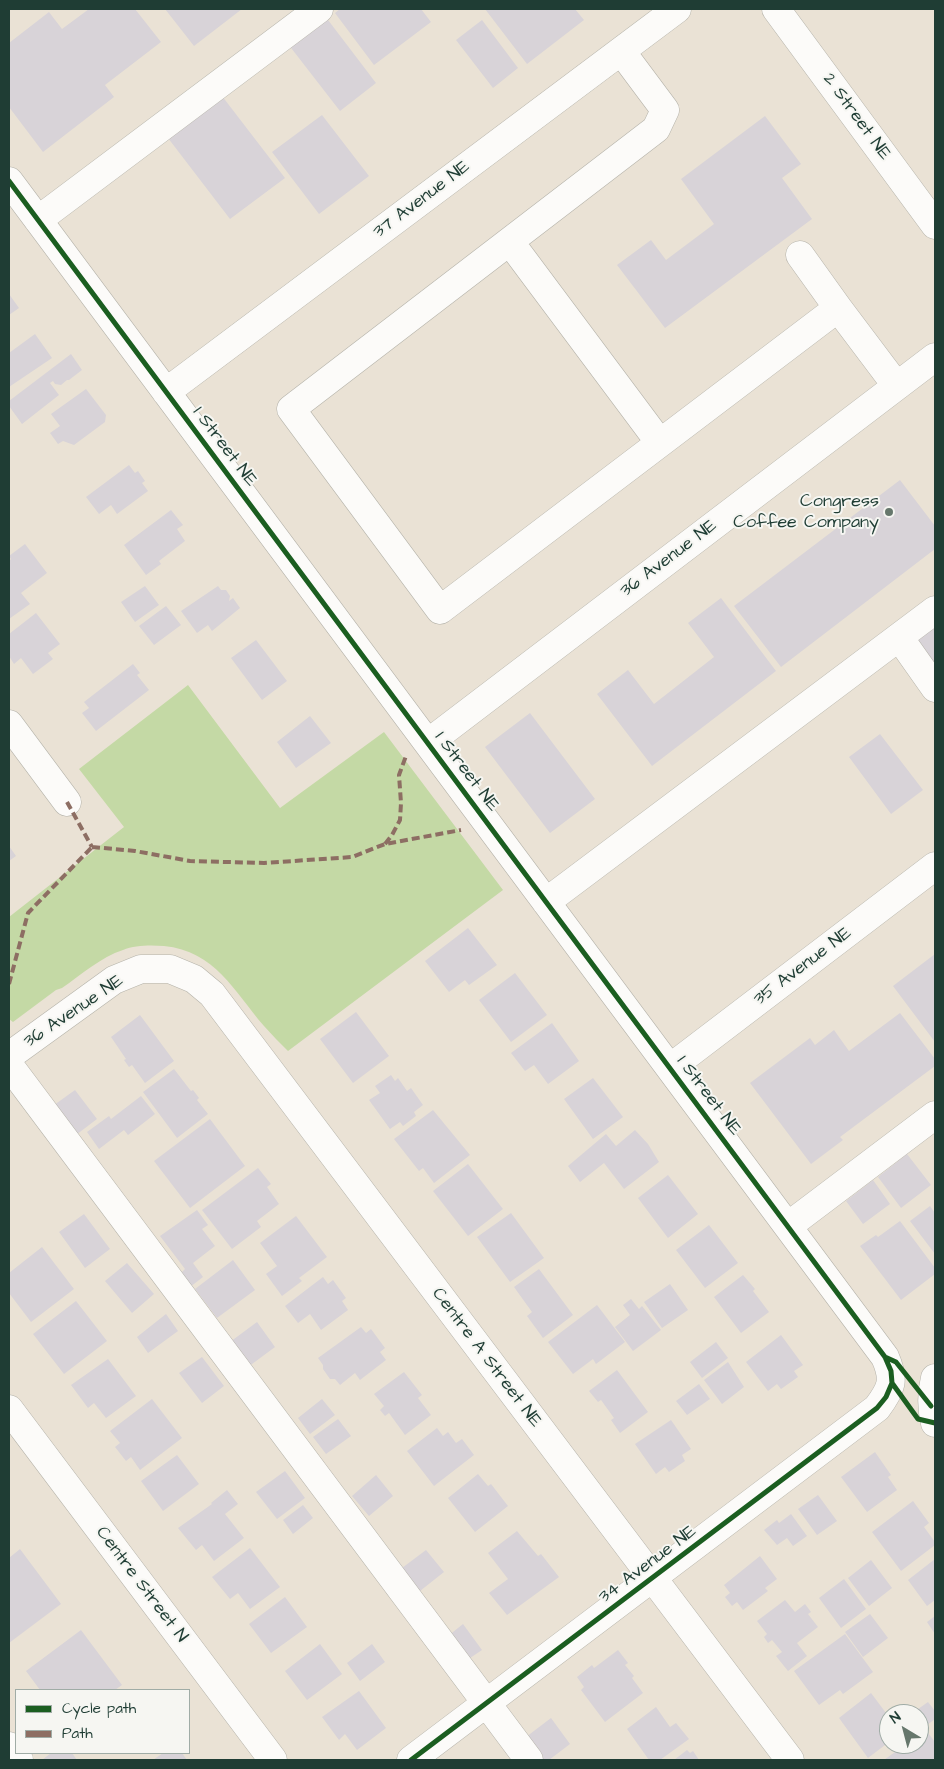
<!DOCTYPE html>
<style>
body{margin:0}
#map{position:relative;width:944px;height:1769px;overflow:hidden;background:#eae2d5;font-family:"Architects Daughter",sans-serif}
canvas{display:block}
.frame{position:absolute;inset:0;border:10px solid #1f3d34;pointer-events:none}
.legend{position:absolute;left:15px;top:1689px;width:175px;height:65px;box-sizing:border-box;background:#f6f6f2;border:1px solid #a0aca6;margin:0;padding:6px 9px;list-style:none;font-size:15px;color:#1f3d34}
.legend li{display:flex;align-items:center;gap:10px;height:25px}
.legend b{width:25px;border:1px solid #a0aca6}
.north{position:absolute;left:879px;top:1704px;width:50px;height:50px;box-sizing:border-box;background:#f6f6f2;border:1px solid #a0aca6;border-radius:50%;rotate:323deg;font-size:14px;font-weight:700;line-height:20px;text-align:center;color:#1f3d34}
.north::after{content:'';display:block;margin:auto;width:18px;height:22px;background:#66776c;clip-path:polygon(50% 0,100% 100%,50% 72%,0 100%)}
</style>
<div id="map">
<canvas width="944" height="1769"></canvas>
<div class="frame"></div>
<ul class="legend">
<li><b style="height:6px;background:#1b5e20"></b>Cycle path</li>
<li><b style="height:6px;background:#8d6e63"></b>Path</li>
</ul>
<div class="north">N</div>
</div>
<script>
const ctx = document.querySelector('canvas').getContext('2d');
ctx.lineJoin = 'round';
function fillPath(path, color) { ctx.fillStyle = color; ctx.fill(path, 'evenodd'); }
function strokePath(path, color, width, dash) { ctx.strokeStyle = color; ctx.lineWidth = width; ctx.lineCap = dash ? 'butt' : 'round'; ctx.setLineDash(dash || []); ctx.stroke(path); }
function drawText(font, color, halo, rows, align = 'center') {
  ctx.font = font + ' "Architects Daughter",sans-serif'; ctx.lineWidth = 4; ctx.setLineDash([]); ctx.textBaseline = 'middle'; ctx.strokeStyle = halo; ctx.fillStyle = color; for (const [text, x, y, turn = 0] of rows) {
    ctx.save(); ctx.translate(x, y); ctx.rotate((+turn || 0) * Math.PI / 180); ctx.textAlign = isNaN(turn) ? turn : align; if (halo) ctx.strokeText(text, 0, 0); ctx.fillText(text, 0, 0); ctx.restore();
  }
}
const green = new Path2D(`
 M188,685L280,808L384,732L503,890L288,1051C280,1043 272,1035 264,1026C234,991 215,951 164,946C151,945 135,945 123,950C101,957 81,975 62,988L56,990L13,1022L9,1019V917L124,827L79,769Z`);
const building = new Path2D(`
 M89,9H135L161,42L105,85L114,97L43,152L9,107V43L49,12L62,29Z
 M165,9H242L194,46Z
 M340,9H421L431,22L374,65L335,13Z
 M485,9H575L584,20L527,64Z
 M325,16L376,83L340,111L288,44Z
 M482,20L518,68L493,88L456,40Z
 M222,96L285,178L230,219L168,138Z
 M322,115L369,176L319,214L272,152Z
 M765,116L801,164L782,178L812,219L665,328L617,265L651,240L666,260L714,224L681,179Z
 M9,294L19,308L9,315Z
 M35,334L52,358L9,387V353Z
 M71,354L82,370L69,380H67L61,385L55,384L53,381L50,383L59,395L22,424L9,406V401Z
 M86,389L106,415L105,422L74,445L63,441L58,444L50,433L60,426L51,414Z
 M129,465L135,473L138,471L145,481L142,483L148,491L117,514L111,505L99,514L86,497Z
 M900,480L935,526V549L781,667L734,606Z
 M171,510L183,525L177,529L185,541L159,561L161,564L146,575L124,545Z
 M25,544L47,573L21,593L30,604L9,619V561L11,559L9,556Z
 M145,586L159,605L135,622L121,602Z
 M218,586L221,590H226L230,596L229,601L233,598L240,608L212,631L208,625L197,633L181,611Z
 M721,598L776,671L652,766L597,694L628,670L654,704L714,657L688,623Z
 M166,606L181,625L154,645L139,626Z
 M36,613L60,644L48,653L53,659L33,674L21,658L14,664L9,656V634Z
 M935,617V666L912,635Z
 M256,640L287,681L262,700L231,658Z
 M133,664L140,673L137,675L149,690L96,731L82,713L89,708L84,702Z
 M530,713L595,799L550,833L485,747Z
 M310,716L331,743L296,768L277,742Z
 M880,734L923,790L891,814L849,757Z
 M9,846L16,856L9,861Z
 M468,928L497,965L469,985L465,980L449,992L425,961Z
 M935,954V1042L893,986Z
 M515,973L547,1015L511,1042L479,1000Z
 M356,1012L389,1056L353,1083L320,1039Z
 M900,1013L935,1059V1066L840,1137L843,1140L811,1164L750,1083L810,1038L815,1045L834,1030L849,1051Z
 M140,1015L174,1061L145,1083L132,1065L129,1067L124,1060L126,1059L111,1037Z
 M552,1023L579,1061L548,1084L534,1065L525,1071L511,1053Z
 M174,1069L191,1091L193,1090L199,1098L197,1100L208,1114L177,1138L143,1092Z
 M391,1075L395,1081L398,1078L407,1091L411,1088L423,1105L414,1112L416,1116L403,1126L400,1122L390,1129L369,1100L380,1093L375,1086Z
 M593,1078L623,1117L593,1139L564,1099Z
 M75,1090L97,1119L72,1138L50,1108Z
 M141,1096L155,1114L128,1135L124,1130L99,1149L87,1132L109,1116L111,1119Z
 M433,1110L470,1155L434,1183L423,1168L419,1171L394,1139Z
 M210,1119L245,1166L190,1208L154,1161Z
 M635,1130L648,1144L659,1162L624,1189L604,1163L580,1182L568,1166L606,1134L616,1146Z
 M907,1154L931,1185L901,1208L878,1177Z
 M468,1164L503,1209L468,1236L433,1191Z
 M258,1168L271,1184L267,1187L279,1204L257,1221L261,1227L232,1249L202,1210Z
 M668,1175L698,1214L668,1238L638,1198Z
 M873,1180L890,1204L863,1224L846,1201Z
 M930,1206L935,1213V1254L910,1221Z
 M197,1210L208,1225L202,1229L215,1246L193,1263L203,1277L190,1287L180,1274L185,1269L160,1236Z
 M511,1213L544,1258L510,1282L477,1237Z
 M84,1214L110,1249L85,1268L59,1232Z
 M296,1216L327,1257L299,1278L302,1281L282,1296L266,1274L277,1266L260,1243Z
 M900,1221L935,1268V1274L901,1300L860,1246L876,1235L878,1237Z
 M709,1225L738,1263L705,1288L676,1250Z
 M42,1247L74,1289L31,1322L9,1293V1273Z
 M233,1260L255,1290L217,1318L195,1289Z
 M127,1263L154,1294L132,1313L105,1281Z
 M539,1269L573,1315L543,1338L527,1316L532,1312L514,1287Z
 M743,1275L755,1289L753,1291L769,1312L741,1333L714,1297Z
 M323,1277L328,1284L333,1280L346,1298L342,1301L348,1310L321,1330L310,1314L298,1323L285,1306Z
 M670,1284L688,1310L662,1328L644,1302Z
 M631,1299L639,1309L642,1306L661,1330L633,1351L615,1327L630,1315L623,1305Z
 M76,1301L107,1341L64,1374L33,1334Z
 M597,1305L625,1342L596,1364L593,1359L573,1374L548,1342Z
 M166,1314L178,1331L148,1353L137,1337Z
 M257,1322L275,1347L248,1367L230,1342Z
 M361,1327L366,1333L371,1329L385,1348L380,1352L386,1360L360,1380L355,1373L340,1385L335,1379H330L323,1369V1365L318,1358Z
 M781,1335L803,1365L794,1371L798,1377L781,1389L777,1384L768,1391L746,1362Z
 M716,1342L728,1358L702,1378L690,1362Z
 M202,1357L224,1386L202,1403L179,1373Z
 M108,1359L136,1396L106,1418L94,1403L88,1408L71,1385Z
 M728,1362L744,1387L722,1404L704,1380Z
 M617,1370L648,1412L620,1433L611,1420L614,1418L601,1400L598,1402L589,1391Z
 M404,1372L422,1395L418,1398L431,1415L405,1435L389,1413L385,1416L380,1410L384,1406L374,1394Z
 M699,1384L710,1399L687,1415L676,1401Z
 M152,1399L182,1438L140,1470L131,1457L126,1461L115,1447L120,1443L110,1431Z
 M322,1399L335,1415L310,1434L298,1418Z
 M338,1419L351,1436L326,1454L313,1437Z
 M671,1420L691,1449L682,1455L685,1461L669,1472L665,1467L656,1474L635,1444Z
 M437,1428L443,1436L448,1432L456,1443L462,1439L474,1455L434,1486L407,1451Z
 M875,1452L891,1475L888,1477L897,1490L867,1512L841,1477Z
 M177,1455L199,1484L163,1511L141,1481Z
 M285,1471L305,1498L277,1519L256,1492Z
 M478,1474L488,1486L491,1484L508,1506L475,1532L448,1498Z
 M376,1475L393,1496L369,1516L352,1496Z
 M227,1490L238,1504L225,1514L244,1538L214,1561L202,1545L196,1550L178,1528L212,1504L211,1503Z
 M818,1495L837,1521L817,1535L798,1509Z
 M913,1501L929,1523L924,1527L935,1542V1545L901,1571L872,1532Z
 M303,1505L313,1518L293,1534L283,1520Z
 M791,1514L807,1536L793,1546L787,1538L777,1545L764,1530L777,1520L779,1523Z
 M517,1531L538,1556L541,1554L559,1577L507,1615L489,1593L508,1579L488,1553Z
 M250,1548L280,1587L250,1609L238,1593L230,1599L212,1577Z
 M20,1549L61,1604L9,1643V1558Z
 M426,1550L444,1572L420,1591L402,1568Z
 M760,1556L777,1579L765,1588L768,1591L743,1610L737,1602L732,1606L725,1597L730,1593L724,1585Z
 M935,1559V1600L927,1606L908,1580Z
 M871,1560L892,1588L869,1606L848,1578Z
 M844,1579L866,1609L841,1628L819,1598Z
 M285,1597L307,1627L271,1653L249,1624Z
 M785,1600L795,1612L805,1604L811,1612L808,1614L818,1627L797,1643L807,1656L788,1671L776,1656L782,1652L772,1640L768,1643L764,1637L767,1634L757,1621Z
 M870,1614L888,1638L863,1657L845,1632Z
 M935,1616V1634L927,1622Z
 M463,1624L482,1650L467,1660L448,1636Z
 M81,1630L122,1685L115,1690H40L26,1671Z
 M845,1634L873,1672L843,1694L840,1690L819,1705L794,1671Z
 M320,1644L342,1674L307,1700L285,1671Z
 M372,1644L385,1662L360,1681L347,1663Z
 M618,1650L628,1663L625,1665L634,1676L632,1678L643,1693L605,1722L581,1690L584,1687L577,1677L592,1665L594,1668Z
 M359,1691L386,1728L357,1750L345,1734L339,1740L322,1717Z
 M871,1693L889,1717V1742L868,1758L839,1718Z
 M928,1702L935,1711V1719L919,1731V1714H911Z
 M656,1707L670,1727L676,1723L689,1739L660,1760H649L627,1729Z
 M551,1718L570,1744L549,1760H544L526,1737Z
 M925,1729L935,1742V1760H884L906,1744H919V1734Z
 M687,1750L690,1753L693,1751L699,1760H674Z
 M51,1753H72L77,1760H42Z
 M163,1753H182L187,1760H153Z`);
const minor = new Path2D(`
 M776,9L935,225
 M621,51L665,110L656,129L291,409L440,610L838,308L896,385
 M9,181L885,1357C895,1380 892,1388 877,1408L411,1760
 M38,220L319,9
 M510,242L660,443
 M800,255L838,308
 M166,392L677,9
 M899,637L935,688
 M9,724L67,802
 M428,743L935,357
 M546,902L935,610
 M9,1056L114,980L141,969H170L194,979L212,994L790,1760
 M9,1065L529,1760
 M670,1068L935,866
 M788,1226L935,1115
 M935,1378C931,1394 931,1407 935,1423
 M9,1746L19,1760`);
const major = new Path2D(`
 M9,1409L273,1760`);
const quiet = new Path2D(`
 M67,802L92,847
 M385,844L392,835L400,820L401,803L399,775L406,756
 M92,847L135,851L190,861L264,863L352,857L385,844L461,830
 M9,984L28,913L92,847`);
const cycleway = new Path2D(`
 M9,181L885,1357L891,1371L892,1383L918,1419L935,1423
 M885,1357L896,1362L931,1406
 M411,1760L877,1408L886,1397L892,1383`);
const markers = [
 [889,512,5,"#66776c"]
];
const streetNames = [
 ["2 Street NE",856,117,54],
 ["37 Avenue NE",422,200,-37],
 ["1 Street NE",224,447,53],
 ["36 Avenue NE",669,559,-37],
 ["1 Street NE",466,772,53],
 ["35 Avenue NE",803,967,-37],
 ["36 Avenue NE",74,1012,-34],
 ["1 Street NE",708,1096,53],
 ["Centre A Street NE",486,1358,53],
 ["34 Avenue NE",648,1565,-37],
 ["Centre Street N",141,1585,53]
];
const poiNames = [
 ["Congress",879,502],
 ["Coffee Company",879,523]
];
fillPath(green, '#c4d9a5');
fillPath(building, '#d8d3d8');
strokePath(minor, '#b4b2a9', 29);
strokePath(major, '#b4b2a9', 29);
strokePath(minor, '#fcfbf9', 28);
strokePath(major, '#fcfbf9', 28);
strokePath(quiet, '#8d6e63', 4, [8, 4]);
strokePath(cycleway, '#1b5e20', 5);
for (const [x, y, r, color] of markers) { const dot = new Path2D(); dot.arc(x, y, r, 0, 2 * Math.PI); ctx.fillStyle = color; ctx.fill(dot); strokePath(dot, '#f6f6f2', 2); }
drawText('18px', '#1f3d34', '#f6f6f2', streetNames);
drawText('18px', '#1f3d34', '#f6f6f2', poiNames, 'right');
</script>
